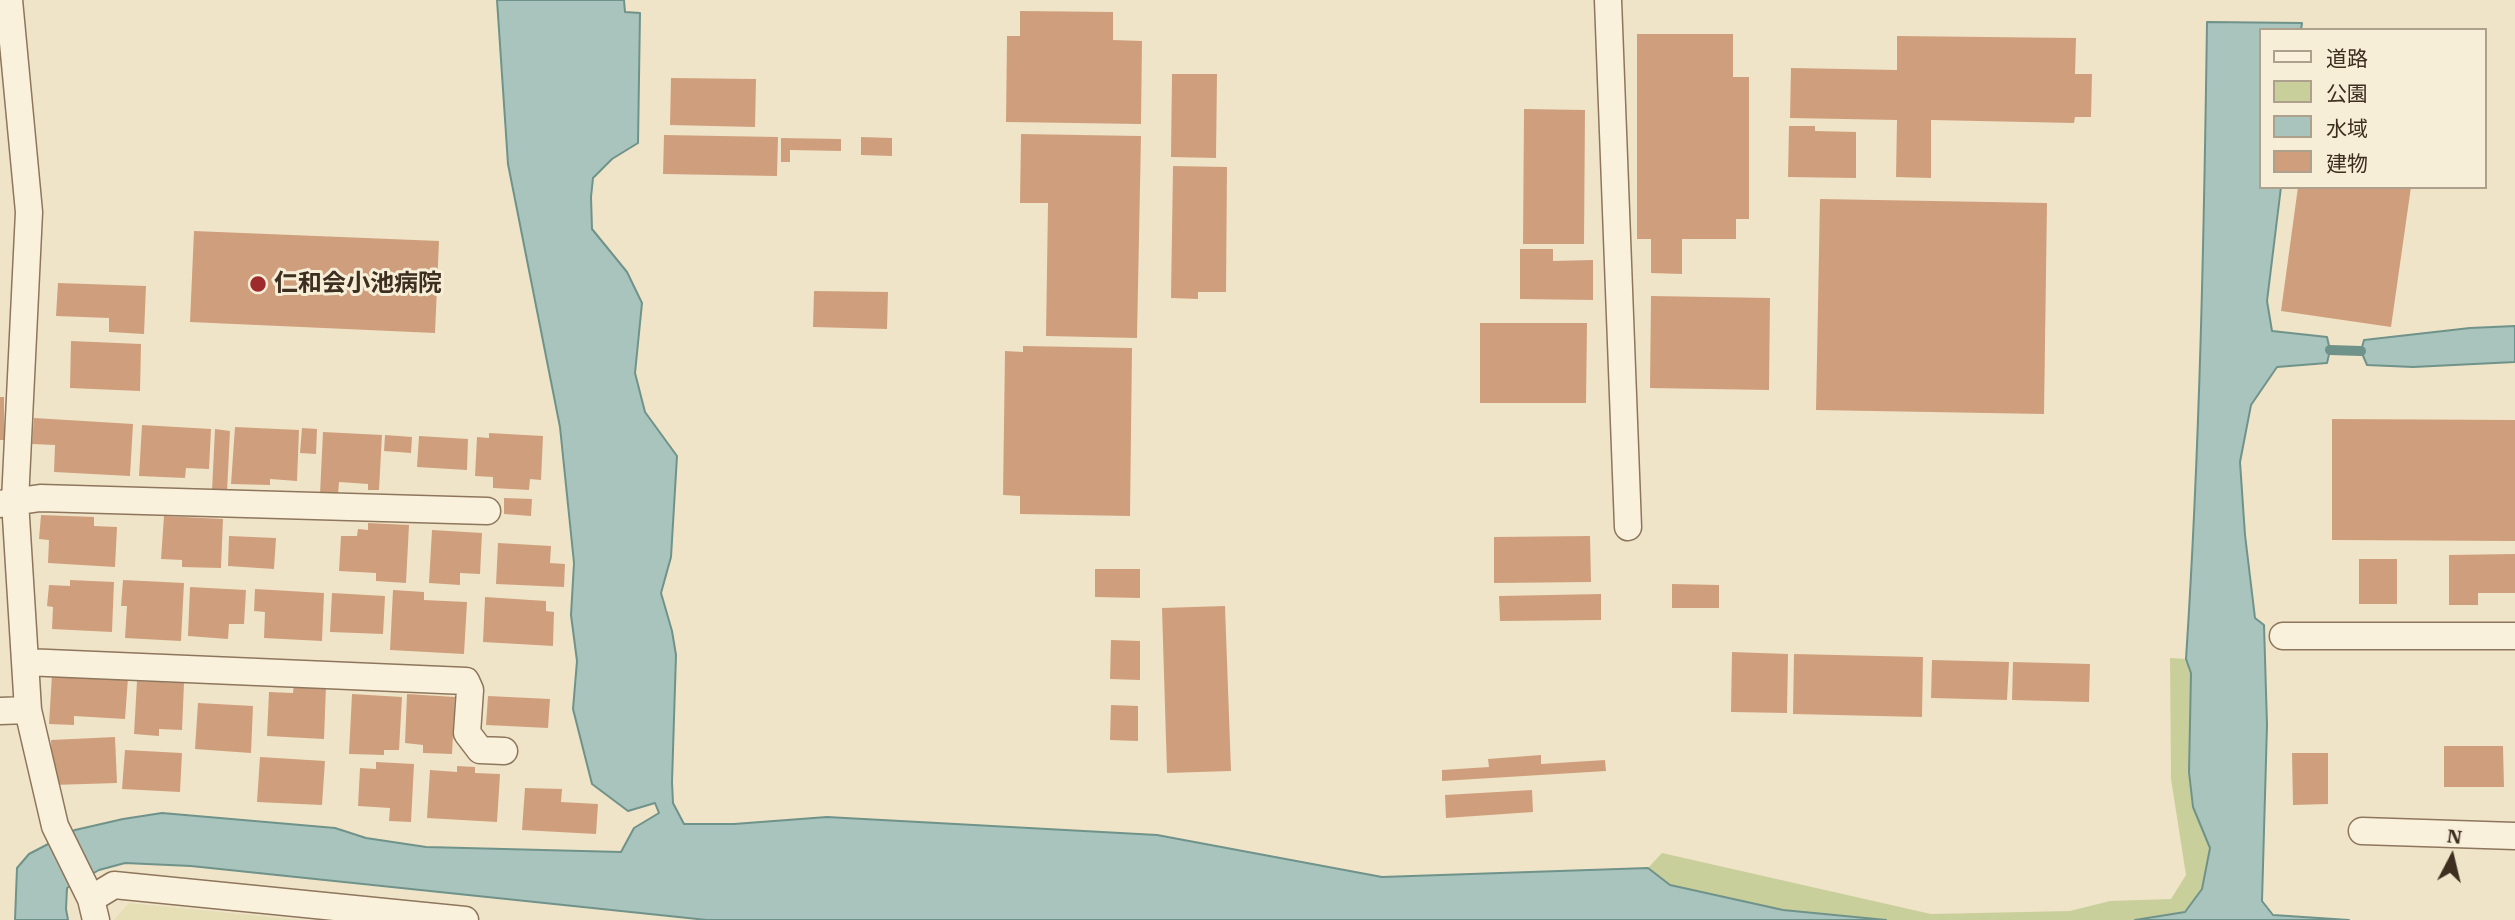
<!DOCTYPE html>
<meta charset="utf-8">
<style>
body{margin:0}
#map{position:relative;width:2515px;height:920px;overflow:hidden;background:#f0e4c8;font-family:"IBM Plex Serif","Noto Sans JP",serif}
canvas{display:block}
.legend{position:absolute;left:2259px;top:28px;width:228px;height:161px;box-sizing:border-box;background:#f7eed8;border:2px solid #ada18e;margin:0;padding:9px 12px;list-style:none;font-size:21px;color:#3d2e20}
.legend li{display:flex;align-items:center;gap:14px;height:35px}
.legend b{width:35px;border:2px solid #ada18e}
.north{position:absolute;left:2417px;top:822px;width:70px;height:70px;-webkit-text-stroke:5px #f7eed8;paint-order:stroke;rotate:7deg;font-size:19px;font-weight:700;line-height:28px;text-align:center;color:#3d2e20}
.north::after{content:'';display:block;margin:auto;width:24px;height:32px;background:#3d2e20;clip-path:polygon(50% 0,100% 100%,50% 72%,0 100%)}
</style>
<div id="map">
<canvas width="2515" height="920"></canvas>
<ul class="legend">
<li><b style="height:9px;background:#faf1dc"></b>道路</li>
<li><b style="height:19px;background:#c9cf9b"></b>公園</li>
<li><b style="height:19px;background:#a9c4bc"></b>水域</li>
<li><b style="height:19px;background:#cf9f7d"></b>建物</li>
</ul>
<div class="north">N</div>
</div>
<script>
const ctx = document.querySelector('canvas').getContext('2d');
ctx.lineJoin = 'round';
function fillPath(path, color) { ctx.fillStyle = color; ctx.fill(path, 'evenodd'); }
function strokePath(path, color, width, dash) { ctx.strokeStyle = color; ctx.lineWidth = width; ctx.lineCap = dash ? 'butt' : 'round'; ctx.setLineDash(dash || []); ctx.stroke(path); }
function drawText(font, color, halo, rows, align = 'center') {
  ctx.font = font + ' "IBM Plex Serif","Noto Sans JP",serif'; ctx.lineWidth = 6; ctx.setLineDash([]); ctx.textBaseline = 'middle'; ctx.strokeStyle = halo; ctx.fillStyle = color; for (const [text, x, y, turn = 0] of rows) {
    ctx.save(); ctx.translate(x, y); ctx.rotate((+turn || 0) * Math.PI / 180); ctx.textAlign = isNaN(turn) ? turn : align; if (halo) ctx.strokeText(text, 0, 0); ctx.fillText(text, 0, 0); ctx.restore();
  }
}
const farmland = new Path2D(`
 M129,903L302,920H114Z`);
const green = new Path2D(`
 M2170,658L2186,659L2191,673L2189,772L2193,807L2210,848L2202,889L2185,912L2135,920H1886L1783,910L1670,885L1648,868L1662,853L1931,914L2070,911L2110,901L2171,899L2186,875L2171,779Z`);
const water = new Path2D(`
 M497,0H624L625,12L640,13L638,143L612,159L593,178L591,197L592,229L627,272L642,303L635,373L645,412L677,456L671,557L661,593L672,631L676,655L672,782L673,803L684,824H734L827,817L1157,835L1382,877L1648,868L1670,885L1783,910L1886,920H707L191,866L125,863L99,870L67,888L66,909L68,920H15L17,868L29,854L75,830L123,819L162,813L335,828L366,838L426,847L621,852L634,828L659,813L655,803L628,811L592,784L573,709L577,661L571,615L574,563L560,427L508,164Z
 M2207,22L2302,23L2301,30H2261V187H2281L2267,301L2272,331L2327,337L2330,350L2327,363L2277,367L2251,405L2240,462L2245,535L2255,618L2264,625L2267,725L2262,901L2273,915L2349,920H2135L2185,912L2202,889L2210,848L2193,807L2189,772L2191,673L2186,659C2200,446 2204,234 2207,22Z
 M2515,326V362L2413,367L2367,365L2361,351L2364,340L2470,328Z`);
const stream = new Path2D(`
 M2330,350L2361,351`);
const building = new Path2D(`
 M1020,11L1113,12V40L1142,41L1141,124L1006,122L1007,36H1020Z
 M1637,34H1733V77H1749V219H1736V239H1682V274L1651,273V239H1637Z
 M1897,36L2076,38L2075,74H2092L2091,117H2075L2074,123L1931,120V178L1896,177L1897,120L1790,118L1791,68L1897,70Z
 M1172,74H1217L1216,158L1171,157Z
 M671,78L756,79L755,127L670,125Z
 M1524,109L1585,110L1584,244H1523Z
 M1789,126H1815V131L1856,132V178L1788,177Z
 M1021,134L1141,136L1137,338L1046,336L1048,203H1020Z
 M664,135L778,137L777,176L663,174Z
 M861,137L892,138V156L861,155Z
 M781,138L841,139V151L790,150V162H781Z
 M1173,166L1227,167L1226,292H1198V299L1171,298Z
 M2298,187H2411L2391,327L2281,311Z
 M1820,199L2047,203L2044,414L1816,410Z
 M194,231L439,241L435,333L190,322Z
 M1520,249H1553V261L1593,260V300L1520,299Z
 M58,283L146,286L144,334L109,332V318L56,316Z
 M814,291L888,292L887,329L813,327Z
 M1651,296L1770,298L1769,390L1650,388Z
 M1480,323H1587L1586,403H1480Z
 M71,341L141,344L140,391L70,388Z
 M1023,346L1132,348L1130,516L1020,514V496L1003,495L1005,351L1023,352Z
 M0,397H4V440H0Z
 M34,418L133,424L130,476L54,472L55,445L32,444Z
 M2332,419L2515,420V541L2332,540Z
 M142,425L211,429L209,469L186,468L185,478L139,476Z
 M235,427L299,430L297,481L270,479V485L231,484Z
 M302,428L317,429L316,454L300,453Z
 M215,429L230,431L227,492L212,491Z
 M323,432L382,435L379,490H368V484L339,482L338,495L320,494Z
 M489,433L543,436L541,480L530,479L529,490L493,488V477L475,476L477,437L489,438Z
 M385,435L412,437L411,453L384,451Z
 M419,436L468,439L467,470L417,467Z
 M504,498L532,499L531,516L504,514Z
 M41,515L94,517V526L117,527L115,567L48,563L49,540L39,539Z
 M164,516L223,519L221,568L182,567V560L161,559Z
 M368,523L409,525L406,583L376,581V573L339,571L341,536H357L358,529L368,530Z
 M432,530L482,533L480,574L460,573V585L429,583Z
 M229,536L276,538L274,569L228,566Z
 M1590,536L1591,582L1494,583V537Z
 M498,543L551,546L550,563L565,564L564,587L496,584Z
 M2515,554V593H2478V605H2449V555Z
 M2359,559H2397V604H2359Z
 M1095,569H1140V598L1095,597Z
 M70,580L114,582L112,632L52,629L53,607L47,606L49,585L70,586Z
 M123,580L184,583L181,641L125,638L127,606H121Z
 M1672,584L1719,585V608H1672Z
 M190,587L246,590L244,624H229L228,639L188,636Z
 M255,589L324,593L322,641L264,638L265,612L254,611Z
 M393,590L424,592V600L467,602L464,654L390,650Z
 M332,593L385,596L383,634L330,632Z
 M1601,594V620L1500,621L1499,596Z
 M485,597L546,601V611L554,612L553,646L483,642Z
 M1225,606L1231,771L1167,773L1162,608Z
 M1111,640L1140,641V680L1110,679Z
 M1732,652L1788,654L1787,713L1731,712Z
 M1794,654L1923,657L1922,717L1793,714Z
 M1932,660L2009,662L2007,700L1931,698Z
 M2013,662L2090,664L2089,702L2012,700Z
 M52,674L128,678L125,719L74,716V725L49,724Z
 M137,681L184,683L182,730L159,729V736L134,734Z
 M294,684L326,686L324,739L267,736L269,692L293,693Z
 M352,694L402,697L399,750H384V755L349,754Z
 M407,694L455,697L452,754L423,753V745L405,743Z
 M488,696L550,699L548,728L486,725Z
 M198,703L253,706L251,753L195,749Z
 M1111,705L1138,706V741L1110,740Z
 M115,737L117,783L53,785L51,740Z
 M2444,746H2503L2504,787H2444Z
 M125,750L182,753L180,792L122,789Z
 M2292,753H2328V804L2293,805Z
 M1541,755V764L1605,760L1606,771L1442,781V770L1489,767L1488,759Z
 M260,757L325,761L322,805L257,802Z
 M376,762L414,764L411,822L389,821L390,808L358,806L360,768L376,769Z
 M457,766L475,767V773L500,774L497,822L427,818L430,770L457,772Z
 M525,788L562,789L561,802L598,804L596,834L522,830Z
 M1532,790L1533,812L1446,818L1445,795Z`);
const street = new Path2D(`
 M9,0L29,212L15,501L28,710L55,826L91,899L96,920
 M1608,0L1628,527
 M0,504L40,498L487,511
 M2283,636H2515
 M25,662L466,681L470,690L467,733L480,750L504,751
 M0,711L28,710
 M2362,831L2515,836
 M91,899L114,885L465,920`);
const markers = [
 [258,284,9,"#9e2a2b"]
];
const poiNames = [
 ["仁和会小池病院",274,284]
];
fillPath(farmland, '#e6deb5');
fillPath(green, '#c9cf9b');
fillPath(water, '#a9c4bc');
strokePath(water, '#6f938a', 2);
strokePath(stream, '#6f938a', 10);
fillPath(building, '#cf9f7d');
strokePath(street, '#8d765c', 29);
strokePath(street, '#faf1dc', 26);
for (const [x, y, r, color] of markers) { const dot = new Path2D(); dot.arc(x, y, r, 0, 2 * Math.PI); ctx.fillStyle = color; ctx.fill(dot); strokePath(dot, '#f7eed8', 2.5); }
drawText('bold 24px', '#3d2e20', '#f7eed8', poiNames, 'left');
</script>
